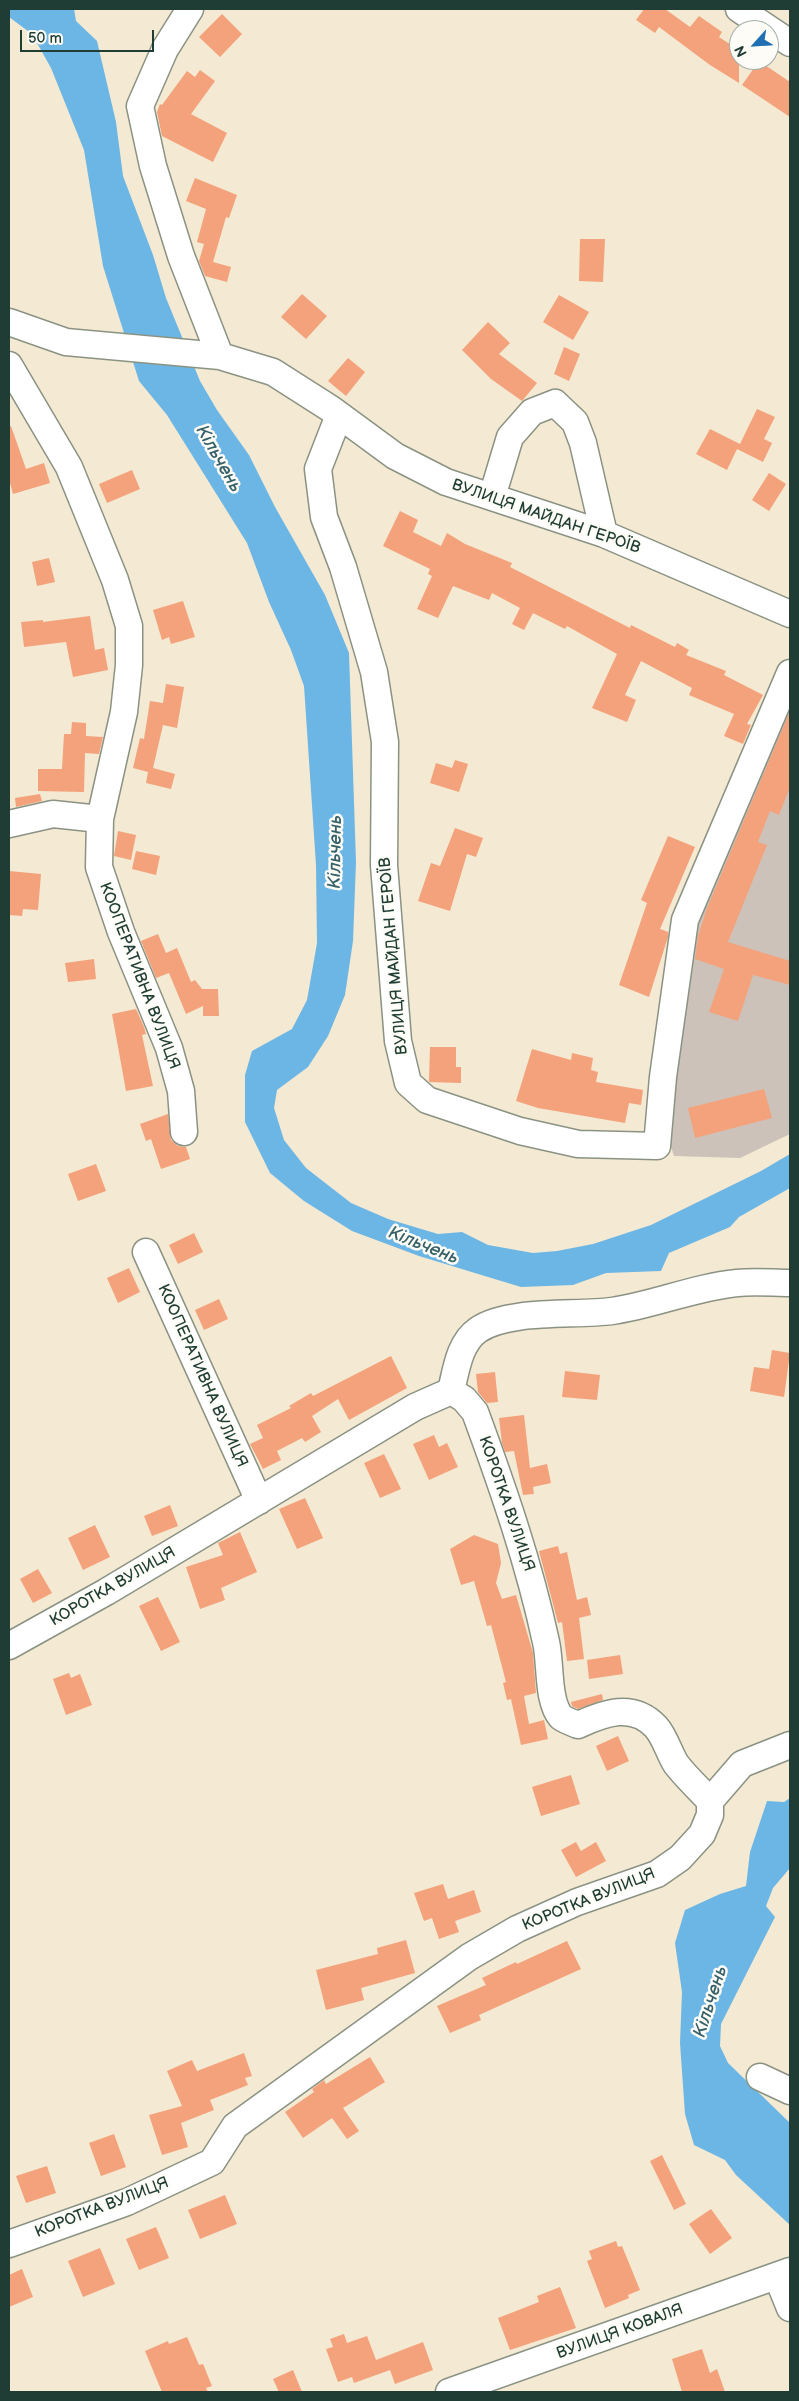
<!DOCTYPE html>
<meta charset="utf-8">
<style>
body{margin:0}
#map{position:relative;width:799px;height:2401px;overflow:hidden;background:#f4e9d2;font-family:"Balsamiq Sans",sans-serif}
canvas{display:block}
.frame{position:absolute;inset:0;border:10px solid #1f3d34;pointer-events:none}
.north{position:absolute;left:729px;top:20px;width:50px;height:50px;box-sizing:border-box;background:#fdfcf7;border:1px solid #a4b0a9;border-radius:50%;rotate:244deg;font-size:14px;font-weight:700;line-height:20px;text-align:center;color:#1f3d34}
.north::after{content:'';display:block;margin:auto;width:18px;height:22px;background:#1f6fb2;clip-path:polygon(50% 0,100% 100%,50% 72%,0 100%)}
.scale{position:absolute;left:20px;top:30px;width:134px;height:22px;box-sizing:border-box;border:2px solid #1f3d34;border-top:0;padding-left:6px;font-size:15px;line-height:18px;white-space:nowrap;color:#1f3d34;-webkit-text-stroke:4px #fdfcf7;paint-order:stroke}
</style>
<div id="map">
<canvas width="799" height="2401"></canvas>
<div class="frame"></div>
<div class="north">N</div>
<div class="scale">50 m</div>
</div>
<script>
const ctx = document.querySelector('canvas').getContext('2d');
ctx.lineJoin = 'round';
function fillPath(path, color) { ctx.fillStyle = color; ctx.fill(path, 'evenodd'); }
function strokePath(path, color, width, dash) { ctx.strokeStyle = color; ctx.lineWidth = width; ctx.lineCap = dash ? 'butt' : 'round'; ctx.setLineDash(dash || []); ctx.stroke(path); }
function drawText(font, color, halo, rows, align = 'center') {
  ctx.font = font + ' "Balsamiq Sans",sans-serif'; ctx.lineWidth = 5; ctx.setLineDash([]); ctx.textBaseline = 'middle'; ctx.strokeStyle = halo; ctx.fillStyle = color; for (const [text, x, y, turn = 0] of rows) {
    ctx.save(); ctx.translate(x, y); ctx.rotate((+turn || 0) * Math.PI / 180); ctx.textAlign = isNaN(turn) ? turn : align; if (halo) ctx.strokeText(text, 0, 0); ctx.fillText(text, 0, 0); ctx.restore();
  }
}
const industrial = new Path2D(`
 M790,688V1134L740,1158L674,1156L664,1126L690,939Z`);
const water = new Path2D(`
 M9,9H74L76,21L97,41L116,122L123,176L153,255L166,298L200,381L217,410L249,455L275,507L325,595L349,653L356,862L353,941L345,995L328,1036L308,1067L277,1090L274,1108L284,1140L306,1168L351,1203L388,1219L438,1234L462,1232L488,1245L533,1253L557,1251L593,1244L651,1225L761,1171L790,1154V1188L739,1217L730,1227L669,1253L661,1271L606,1273L573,1285L521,1287L419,1256L352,1231L304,1201L270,1173L245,1122V1075L252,1051L292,1029L307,1000L317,943L316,865L304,686L291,650L269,602L247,543L167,415L139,381L103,266L84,150L51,68L32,34L9,17Z
 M790,1798V1868L773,1888L766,1906L775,1917L721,2024L720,2046L728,2063L790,2123V2225L736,2175L725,2160L694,2145L685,2114L680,2043L682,1992L675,1943L685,1910L720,1894L746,1886L750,1852L767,1801L784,1802Z`);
const building = new Path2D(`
 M644,9H665L690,27L699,16L722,32L719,37L739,50V83L710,65L659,27L655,33L636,20Z
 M222,14L242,34L220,57L199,37Z
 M759,61L790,82V117L742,85Z
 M200,70L215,81L191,114L227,133L213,162L162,136L157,112L160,104L162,105L187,71L195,77Z
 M195,178L237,195L229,218L226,217L213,262L231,267L227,282L205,276L199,261L204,244L197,242L206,209L186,201Z
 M580,239H605L603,282L579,281Z
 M302,294L327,316L306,339L281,317Z
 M559,295L589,312L573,340L543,322Z
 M488,322L510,343L499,354L537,383L522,401L491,379L462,350Z
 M564,347L580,354L569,381L554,374Z
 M348,358L365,372L346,396L328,381Z
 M757,409L775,417L764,439L772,443L763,462L737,449L727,470L696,454L710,429L740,444Z
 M11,426L26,469L44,463L50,483L13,494L9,479V427Z
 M132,470L140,489L107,503L99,484Z
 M769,473L786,484L769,511L752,500Z
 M400,511L418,520L413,532L441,546L447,533L465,544L512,563L510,567L630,628L631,625L675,647L677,643L689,650L686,655L726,671L724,675L763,695L747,724L751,725L743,744L724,736L734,714L689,695L692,688L641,661L625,695L636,700L627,722L592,708L617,654L567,626L565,629L533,613L524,630L512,624L520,608L492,593L489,600L453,586L438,618L417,609L432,576L428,574L430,569L383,546Z
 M49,558L55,582L37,586L32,562Z
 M183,601L195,637L171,644L169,637L162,640L153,610Z
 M90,616L95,650L104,648L108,670L73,677L66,642L24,647L21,622L43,620V622Z
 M166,684L184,687L177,728L163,725L153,768L175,774L171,789L146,783L148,772L133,768L140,738L144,739L150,701L163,703Z
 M790,711V787L779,815L770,811L758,842L767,845L728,942L790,961V985L753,975L738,1021L709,1012L724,969L695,959L698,936L707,908Z
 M72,722L86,723V736L103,737L99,754L85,753L84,792L38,791V769H62L64,734H71Z
 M455,760L468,764L459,792L430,783L436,763L452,768Z
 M40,794L42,801L16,807L15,798Z
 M455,828L483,838L476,857L467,854L450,911L418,901L431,863L440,866Z
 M118,831L136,835L131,860L114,856Z
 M668,836L695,847L660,929L668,932V937L649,997L619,985L647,903L641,900Z
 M136,851L160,856L156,875L132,869Z
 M9,871L41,874L38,910L23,909L22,916L9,915Z
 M158,934L166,953L177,948L191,982L195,980L202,989H218L219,1016H203V1006L186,1014L169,973L156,978L141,941Z
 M94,959L96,979L68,982L65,963Z
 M136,1009L144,1027L146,1034L142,1035L153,1086L126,1091L112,1014Z
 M430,1047H456V1067H461V1083L429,1082Z
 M532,1049L571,1060L572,1053L593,1058L591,1070L598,1072L596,1082L643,1090L641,1105L629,1103L625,1123L538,1108L516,1101Z
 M764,1089L772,1118L695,1138L688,1108Z
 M168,1114L171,1140L178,1146L186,1147L190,1159L161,1169L151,1139L146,1141L140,1124Z
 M96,1164L106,1191L78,1201L68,1174Z
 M194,1233L203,1252L178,1264L169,1245Z
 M129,1268L140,1292L118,1303L107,1278Z
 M219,1299L228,1319L204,1330L195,1310Z
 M772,1350L790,1353L784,1397L750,1391L754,1367L769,1369Z
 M391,1356L407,1388L349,1420L338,1399L312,1416L321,1432L305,1442L302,1438L277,1451L281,1460L263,1469L250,1444L263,1438L257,1425L291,1408L289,1406L311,1393L313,1396Z
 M565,1371L600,1375L597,1400L562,1397Z
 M495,1372L498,1402L487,1403L478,1392L476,1374Z
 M524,1415L530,1468L547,1464L551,1483L533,1487L534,1494L523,1495L514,1451L505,1452L502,1443L499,1418Z
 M434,1435L439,1447L447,1443L458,1467L429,1480L413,1444Z
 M384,1454L401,1489L380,1498L364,1463Z
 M305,1498L323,1538L297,1549L279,1509Z
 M170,1505L178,1526L152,1536L144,1516Z
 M95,1525L110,1557L83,1570L68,1538Z
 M240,1532L257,1572L221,1588L225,1600L200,1609L186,1567L223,1555L218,1543Z
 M474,1535L498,1544L501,1563L496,1583L502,1599L516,1595L533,1653L536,1693L524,1696L529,1724L544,1720L548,1739L521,1745L511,1699L507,1700L503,1683L506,1682L491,1625L487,1626L474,1581L461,1585L450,1549Z
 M558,1546L560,1554L567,1552L577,1600L587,1597L591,1615L579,1618L584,1659L567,1661L562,1622L558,1623L539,1551Z
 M38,1569L52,1593L33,1603L20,1579Z
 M158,1597L180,1642L161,1651L139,1606Z
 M620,1655L623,1674L589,1679L587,1660Z
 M69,1673L71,1678L80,1674L92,1705L66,1715L53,1679Z
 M602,1694L603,1700L578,1709L572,1706L571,1702Z
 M618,1736L629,1761L607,1771L596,1746Z
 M571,1775L580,1804L541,1816L532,1787Z
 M576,1842L581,1851L596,1842L606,1861L576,1877L561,1850Z
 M443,1884L448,1899L474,1890L481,1912L455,1921L459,1932L439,1939L432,1918L424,1921L414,1893Z
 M406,1940L415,1973L361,1988L364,2000L326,2010L316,1970L378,1954L377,1948Z
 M567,1941L581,1969L479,2015L481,2020L450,2033L437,2006L486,1985L482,1978L516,1962L517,1964Z
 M244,2053L252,2076L245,2078L248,2085L210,2100L214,2110L181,2123L188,2147L162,2155L149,2115L182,2106L167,2071L192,2060L197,2071Z
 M370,2057L385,2082L343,2108L359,2131L347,2139L332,2118L303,2138L285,2112L314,2092L312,2089L324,2080L326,2084Z
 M114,2134L126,2167L101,2176L89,2143Z
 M662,2155L686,2204L674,2210L650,2161Z
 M47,2166L56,2193L26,2203L16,2176Z
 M225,2195L237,2224L200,2239L188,2210Z
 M711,2209L732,2238L710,2254L689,2224Z
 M156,2227L169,2258L139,2270L126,2239Z
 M616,2241L618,2247L622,2246L640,2290L628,2295L629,2298L605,2308L587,2261L592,2259L589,2251Z
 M100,2248L115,2284L83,2297L68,2261Z
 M22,2269L33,2297L9,2307V2275Z
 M560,2287L576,2328L510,2350L498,2318L539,2302L537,2296Z
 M344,2334L347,2343L367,2336L376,2360L423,2342L433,2370L395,2384L390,2370L354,2383L352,2377L338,2382L326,2349L333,2347L330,2339Z
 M187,2337L199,2365L203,2364L212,2386L206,2388L208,2392H162L145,2351L168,2341L169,2344Z
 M702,2349L710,2373L717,2369L725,2392H682L672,2359Z
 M293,2370L302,2392H279L273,2379Z`);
const minor = new Path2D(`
 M190,9L165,49L140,106L153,166L181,256L220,356
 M739,9L790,43
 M9,322L66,342L220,356L273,372L331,409L395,456L446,482L604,534L790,614
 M9,365L69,467L115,580L129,626V665L124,712L100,819L99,867L121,932L169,1048L181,1091L184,1132
 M339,415L318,469L324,517L343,567L374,672L385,742L384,865L398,1041L408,1083L427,1100L520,1131L578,1144L657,1146L663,1077L685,920L790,673
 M492,497L510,437L532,412L555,403L575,422L583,443L604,534
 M9,824L53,814L100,819
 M146,1252L259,1501
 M9,1646L106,1592L415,1407L451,1391C456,1371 459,1343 478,1330C508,1309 575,1316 612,1311C654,1305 695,1287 737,1283C755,1281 773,1283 790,1283
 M710,1801L742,1764L790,1745
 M760,2077L790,2091
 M9,2244L127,2202L212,2162L235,2126L469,1957L517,1929L577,1902L657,1874L680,1858L702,1834L710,1815V1801C699,1789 686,1777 676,1764C669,1753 665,1737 656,1727C633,1702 604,1713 578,1725C573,1723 565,1720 561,1717C547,1701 551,1663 546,1642C529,1563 503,1488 475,1412L464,1399L451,1391
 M777,2276L790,2308
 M449,2392L790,2271`);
const streetNames = [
 ["ВУЛИЦЯ МАЙДАН ГЕРОЇВ",546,517,19],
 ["ВУЛИЦЯ МАЙДАН ГЕРОЇВ",394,956,-95],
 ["КООПЕРАТИВНА ВУЛИЦЯ",139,976,69],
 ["КООПЕРАТИВНА ВУЛИЦЯ",202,1376,66],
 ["КОРОТКА ВУЛИЦЯ",506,1504,71],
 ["КОРОТКА ВУЛИЦЯ",113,1587,-30],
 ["КОРОТКА ВУЛИЦЯ",589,1900,-22],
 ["КОРОТКА ВУЛИЦЯ",102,2208,-21],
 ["ВУЛИЦЯ КОВАЛЯ",620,2332,-20]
];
const waterNames = [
 ["Кільчень",218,459,60],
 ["Кільчень",336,852,-89],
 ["Кільчень",423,1246,22],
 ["Кільчень",711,2002,-72]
];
fillPath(industrial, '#cdc2b9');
fillPath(water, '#6cb6e5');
fillPath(building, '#f3a27b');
strokePath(minor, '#8a9383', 29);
strokePath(minor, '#fff', 26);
drawText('16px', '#1f3d34', '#fdfcf7', streetNames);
drawText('italic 18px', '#366169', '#fdfcf7', waterNames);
</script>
